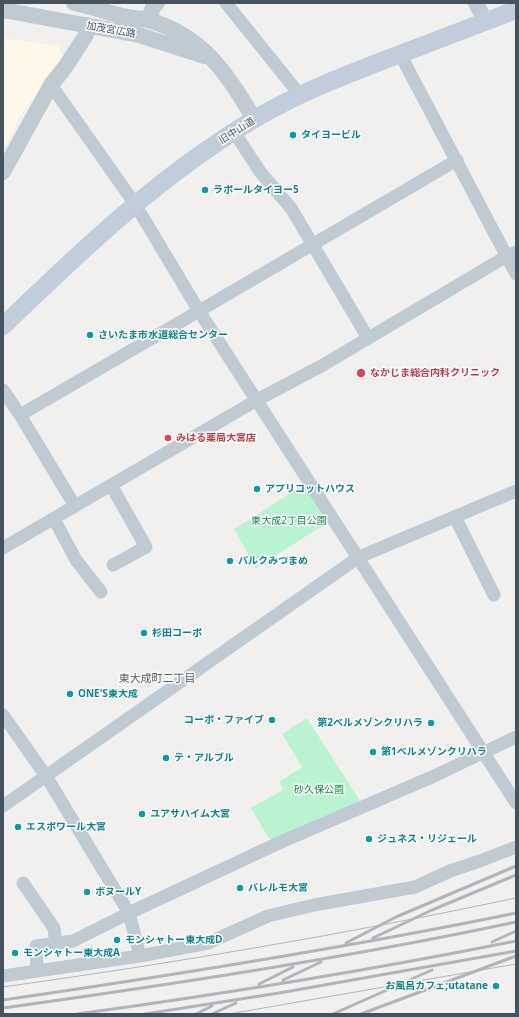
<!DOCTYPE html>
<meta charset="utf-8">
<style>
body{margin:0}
#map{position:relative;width:519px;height:1017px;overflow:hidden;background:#f2efef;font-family:"Open Sans",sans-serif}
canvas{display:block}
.frame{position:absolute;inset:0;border:4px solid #46535f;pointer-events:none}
</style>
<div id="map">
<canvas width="519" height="1017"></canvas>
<div class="frame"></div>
</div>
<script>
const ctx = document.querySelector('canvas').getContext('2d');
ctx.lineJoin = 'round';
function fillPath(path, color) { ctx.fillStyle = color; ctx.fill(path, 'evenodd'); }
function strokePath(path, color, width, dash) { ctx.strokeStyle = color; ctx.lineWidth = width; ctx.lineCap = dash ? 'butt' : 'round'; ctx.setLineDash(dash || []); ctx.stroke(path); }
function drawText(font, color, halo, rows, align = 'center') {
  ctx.font = font + ' "Open Sans","Noto Sans JP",sans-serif'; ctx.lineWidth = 3; ctx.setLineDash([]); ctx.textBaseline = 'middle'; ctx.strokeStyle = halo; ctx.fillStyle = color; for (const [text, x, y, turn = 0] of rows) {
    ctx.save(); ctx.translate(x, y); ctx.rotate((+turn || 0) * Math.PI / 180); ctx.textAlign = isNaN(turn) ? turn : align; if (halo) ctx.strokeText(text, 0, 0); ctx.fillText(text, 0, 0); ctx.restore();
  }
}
const commercial = new Path2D(`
 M3,38L59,46L64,58L52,75L21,115L3,151Z`);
const green = new Path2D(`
 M305,484L330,521L256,568L234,529Z
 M307,718L360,801L271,842L251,808L283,790L279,782L302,767L282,734Z`);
const minor = new Path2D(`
 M226,3L300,95
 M400,54L516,274
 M51,85L135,204L199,311L516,803
 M234,132L261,173L291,208L368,338
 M3,390L20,415L75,506
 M20,415L199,311L457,160
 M111,485L146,547L113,565
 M455,517L494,595
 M54,519L76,560L101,592
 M3,548L257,400L323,365L507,256L516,252
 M3,715L46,776L129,913L140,956
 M3,806L359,557L516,491
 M23,883L54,928L56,944
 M37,971L36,946L73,941L129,913L281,842L432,777L516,737
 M3,976L140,956L208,943L268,916L314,905L415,887L450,871L480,861L516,847`);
const tertiary = new Path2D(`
 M74,3C89,6 103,11 118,15C128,18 138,18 148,20C202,35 228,74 254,119
 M476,3L485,21
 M3,10L139,35L204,56
 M148,20L154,5L157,3
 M3,172L51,85L66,66L86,35V25`);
const secondary = new Path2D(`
 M3,326C81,251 160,175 253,120C296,94 343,76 390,58C432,42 474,26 516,10`);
const tram = new Path2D(`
 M3,987C175,963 346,934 516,898
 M229,1014L516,964`);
const rail = new Path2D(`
 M373,938L432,910L516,875
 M492,942L516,931
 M346,943L396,917L516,866
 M283,980L321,962
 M259,984L293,967
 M3,1000C175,975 346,948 516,913
 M3,1008C175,984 346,958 516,922
 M77,1014C224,994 371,970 516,941
 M145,1014L279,993L516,951
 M196,1014L212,1006
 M212,1014L236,1003
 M333,1014L432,970
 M361,1014L516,956`);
const markers = [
 [293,135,4,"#0f9aa8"],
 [205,190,4,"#0f9aa8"],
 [90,335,4,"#0f9aa8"],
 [361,373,5,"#e0444e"],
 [168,438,4,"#e0444e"],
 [257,489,4,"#0f9aa8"],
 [230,561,4,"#0f9aa8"],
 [144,633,4,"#0f9aa8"],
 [70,694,4,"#0f9aa8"],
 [272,720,4,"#0f9aa8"],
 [431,723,4,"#0f9aa8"],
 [373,752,4,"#0f9aa8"],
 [166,758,4,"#0f9aa8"],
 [142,814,4,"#0f9aa8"],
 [18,827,4,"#0f9aa8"],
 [369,839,4,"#0f9aa8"],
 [240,888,4,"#0f9aa8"],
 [87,892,4,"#0f9aa8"],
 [117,940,4,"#0f9aa8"],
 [15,953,4,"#0f9aa8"],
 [496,986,4,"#0f9aa8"]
];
const streetNames = [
 ["加茂宮広路",111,30,10],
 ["旧中山道",237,131,-32]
];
const cultureNames = [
 ["タイヨービル",301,135],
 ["ラポールタイヨー5",213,190],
 ["さいたま市水道総合センター",98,335],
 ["アプリコットハウス",265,489],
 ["パルクみつまめ",238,561],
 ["杉田コーポ",152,633],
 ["ONE'S東大成",78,694],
 ["コーポ・ファイブ",264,720,"right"],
 ["第2ベルメゾンクリハラ",423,723,"right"],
 ["第1ベルメゾンクリハラ",381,752],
 ["テ・アルブル",174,758],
 ["ユアサハイム大宮",150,814],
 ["エスポワール大宮",26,827],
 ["ジュネス・リジェール",377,839],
 ["パレルモ大宮",248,888],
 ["ボヌールY",95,892],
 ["モンシャトー東大成D",125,940],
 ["モンシャトー東大成A",23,953],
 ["お風呂カフェ;utatane",488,986,"right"]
];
const healthNames = [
 ["なかじま総合内科クリニック",370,373],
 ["みはる薬局大宮店",176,438]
];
const parkNames = [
 ["東大成2丁目公園",289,521],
 ["砂久保公園",319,790]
];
const neighbourhoodNames = [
 ["東大成町二丁目",157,679]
];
fillPath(commercial, '#fef8e8');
fillPath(green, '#baf3d1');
strokePath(minor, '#bfcad3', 13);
strokePath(tertiary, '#bfcad3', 16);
strokePath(secondary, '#c1cdda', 18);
strokePath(tram, '#b1b5bb', 1);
strokePath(rail, '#b1b5bb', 3);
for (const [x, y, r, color] of markers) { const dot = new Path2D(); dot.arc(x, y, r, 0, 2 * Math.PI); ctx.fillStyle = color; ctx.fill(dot); strokePath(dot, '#fff', 1.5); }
drawText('10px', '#46535f', '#fff', streetNames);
drawText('bold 10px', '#0d838f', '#fff', cultureNames, 'left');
drawText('bold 10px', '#be3a42', '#fff', healthNames, 'left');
drawText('10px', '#0f884c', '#fff', parkNames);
drawText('11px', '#5b6065', '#fff', neighbourhoodNames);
</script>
